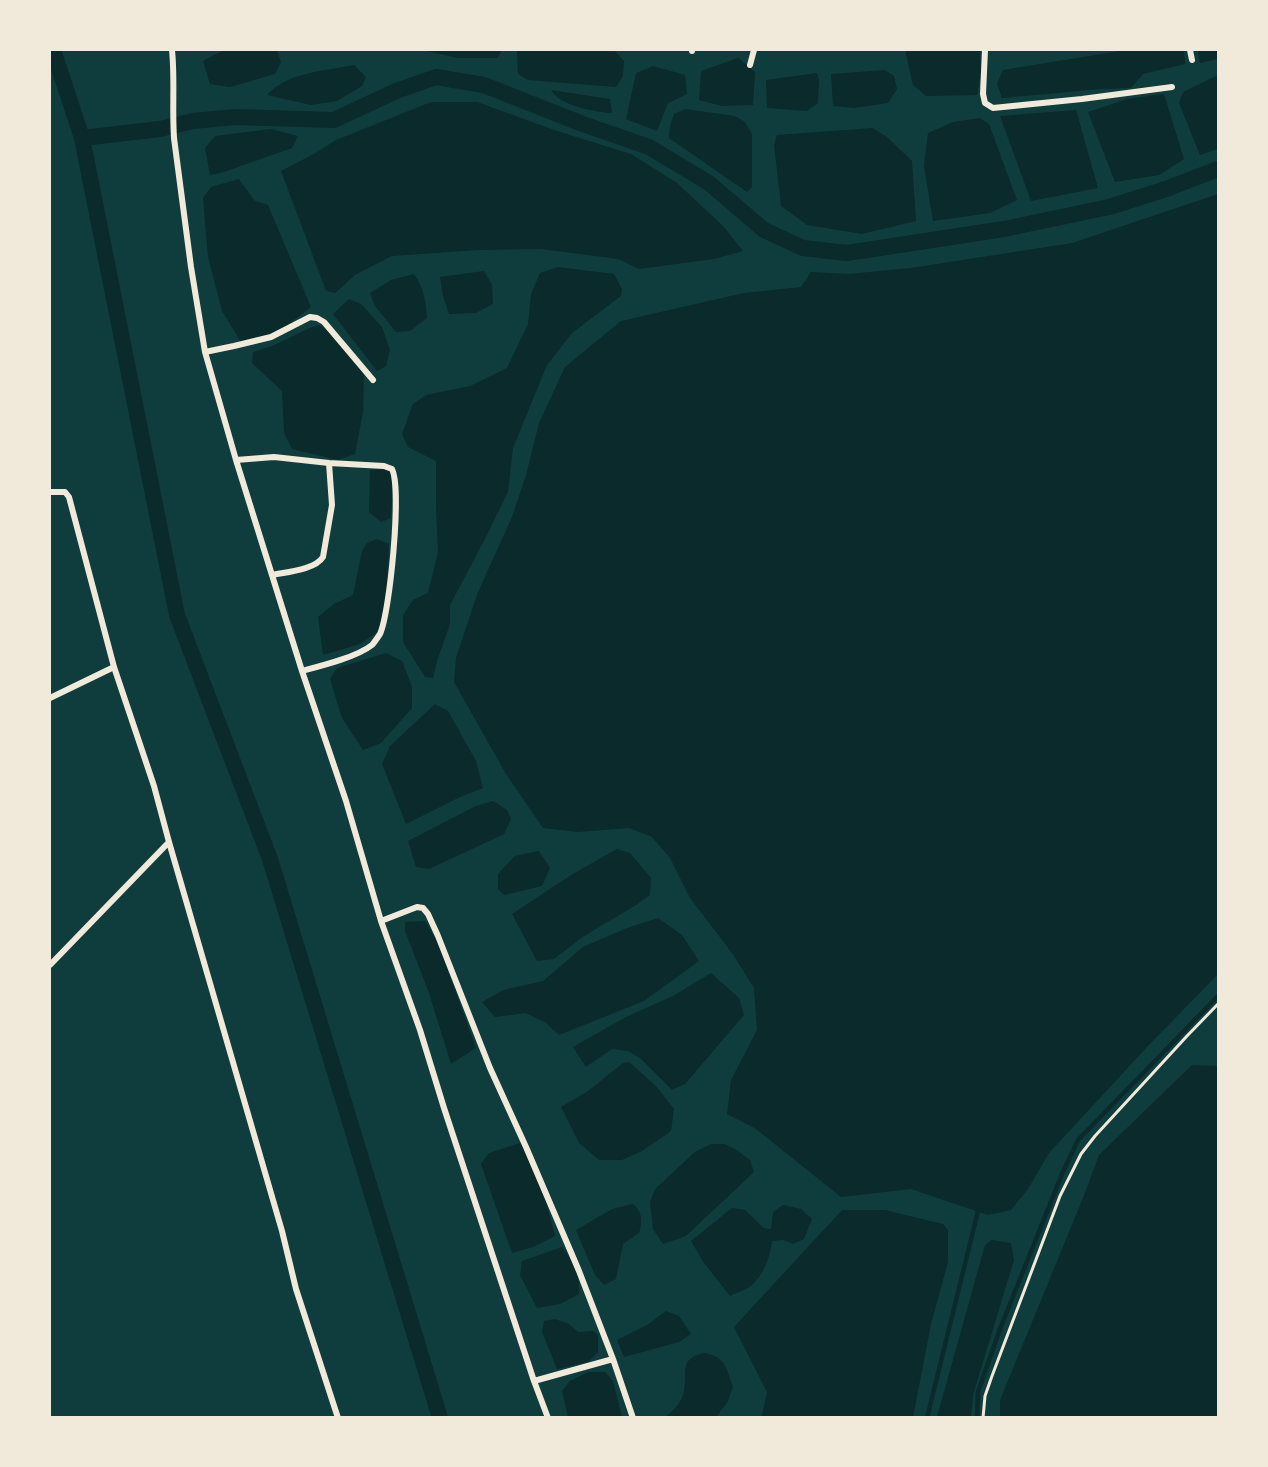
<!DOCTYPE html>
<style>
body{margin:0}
#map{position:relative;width:1268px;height:1467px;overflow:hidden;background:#0f3d3e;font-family:"IBM Plex Sans",sans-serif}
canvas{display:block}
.frame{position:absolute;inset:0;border:51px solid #f1e9da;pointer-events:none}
</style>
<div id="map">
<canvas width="1268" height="1467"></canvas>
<div class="frame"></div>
</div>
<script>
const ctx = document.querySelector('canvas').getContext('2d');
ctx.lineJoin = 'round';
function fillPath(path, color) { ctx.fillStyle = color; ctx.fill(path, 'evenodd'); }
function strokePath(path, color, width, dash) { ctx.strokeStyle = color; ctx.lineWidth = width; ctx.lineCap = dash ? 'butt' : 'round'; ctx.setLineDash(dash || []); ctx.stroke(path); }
const water = new Path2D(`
 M224,50H277L281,62L275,74L230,87L210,84L203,61Z
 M422,50H502L497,58H458Z
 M517,50H614L624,61L623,76L616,87L528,80L518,74Z
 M905,50H980L981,73L977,95L926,96L913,85Z
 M1126,50H1184L1185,64L1143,74L1131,88L1101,89L1002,98L997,84L1003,70Z
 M1198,50H1218V59L1200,63Z
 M738,58L755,72L753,105L722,106L699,100L701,71Z
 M354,65L366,77L362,86L337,101L311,105L267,95C288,72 325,71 354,65Z
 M653,66L685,75L687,94L668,103L657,131L626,119L636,73Z
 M885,70L894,76L897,89L888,103L854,108L833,106L831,74Z
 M817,73L819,79L818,103L807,111L767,108L766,80Z
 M1218,75V149L1200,155L1179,103L1183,92Z
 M551,90L610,99L612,113C598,113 567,106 557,97C554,95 553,92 551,90Z
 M1164,94L1184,159L1159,175L1115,182L1088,112L1127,99Z
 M431,102H477L557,131L631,154L677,183L723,226L743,251L714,259L639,269L618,259L541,249L478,250L392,256L355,275L335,293L326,291L281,171L314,154L336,140Z
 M685,109L735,116L745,122L752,134V187L747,192L669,138L670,126L674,114Z
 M1076,110L1098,188L1031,201L1000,116Z
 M980,118L989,124L1017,200L990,213L933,221L924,166L928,133L953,122Z
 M872,128L887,137L912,161L916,221L862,234L807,225L781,206L774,145L777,135Z
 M271,129L298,136L292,148L221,173L210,175L205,148L215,136Z
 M239,179L255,201L268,205L311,307L276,334L241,342L222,311L208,257L203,198L211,187Z
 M1218,194V974L1147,1047L1049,1153L1028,1189L1011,1210L988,1215L911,1189L841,1197L756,1129L727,1114L731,1080L757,1030L754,988L732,953L690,898L670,858L652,837L629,828L578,832L543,828L506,774L454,682L456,658L478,592L512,517L526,475L539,423L565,367L621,321L744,293L801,287L811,272L848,274L911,268L1072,243Z
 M558,267L614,274L622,289L621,296L572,333L547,365L513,448L508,492L486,537L450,605V624L437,661L433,678L425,677L403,642V615L413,600L428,593L438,552L436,508V461L408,447L402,434L413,404L426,395L470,386L507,368L528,324L531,294L540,273Z
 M484,271L492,285L493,304L476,313L449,314L443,296L440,277Z
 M414,274C424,288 426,302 427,318L410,331L396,332L375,306L370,293L391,280Z
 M349,299L361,304L382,327L390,350L386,366L377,371L333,314Z
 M320,325L332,334L364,371L363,412L355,454L338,460L292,449L284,433L282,391L252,363L253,352L272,346L310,328Z
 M389,469L393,480L391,518L381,522L369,512L370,470Z
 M377,539L389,544L387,589L379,631L360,644L323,655L318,617L334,604L353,595L362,551L367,543Z
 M386,653L402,661L412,687V708L381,743L363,750L342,718L330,679L337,668Z
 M435,704L448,711L476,761L483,788L458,798L406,824L382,764L390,746Z
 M493,801L507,810L511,819L504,834L429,869L416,867L408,841L476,806Z
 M617,849L630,853L651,878L650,895L636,905L584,936L554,959L537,961L512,914L571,875Z
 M539,851L550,868L542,886L504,895L498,889V874L515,856Z
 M658,918L682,935L699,961L644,1001L559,1035L546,1023L526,1013L495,1017L482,1002L503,990L543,981L583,947L627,928Z
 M425,921L438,943L476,1048L451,1064L429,993L405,931V922Z
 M711,973L739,998L744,1015L685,1084L672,1090L640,1058L628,1051L612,1049L586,1067L573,1047L626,1017L675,995Z
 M629,1062L656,1086L674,1109L671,1131L642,1151L622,1160H599L579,1143L561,1107L588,1091L623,1063Z
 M1192,1065L1218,1066V1417H1000V1400L1085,1193L1099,1155Z
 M520,1143C539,1171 547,1204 555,1236L533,1247L512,1253L481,1164L489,1153Z
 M711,1144H725L735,1149L750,1160L754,1172L686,1236L663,1244L653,1229L650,1202L655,1189L695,1152Z
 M633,1204C642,1211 643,1222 639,1233L623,1244L616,1279L604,1285L595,1275L576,1230L612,1209Z
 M783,1205L801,1209L812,1219L804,1239L793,1244L783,1240L772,1241C770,1257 764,1274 752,1285C746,1290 736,1293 730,1296L704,1263L691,1241L732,1208L745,1210L764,1228L771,1229L773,1212Z
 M842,1210H885L943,1224L948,1230V1262L931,1324L913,1417H760L762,1415L767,1392L734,1327Z
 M992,1240L1011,1243L1014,1260L973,1395L971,1417H937L985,1245Z
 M562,1247L578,1270L579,1294L560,1304L537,1308L520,1275L522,1261Z
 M666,1311L679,1316L691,1334L679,1342L624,1357L617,1340L647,1325Z
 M555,1319L569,1324L578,1332L593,1331L598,1335V1352L588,1362L557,1369L542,1332L544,1321Z
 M704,1353C726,1357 726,1368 733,1387L727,1403L716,1417H665C674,1411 682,1402 684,1391C688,1371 678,1359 704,1353Z
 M588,1372H605L613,1381L622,1417H568L562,1391L570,1381Z`);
const stream = new Path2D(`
 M927,1418L978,1211
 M977,1418L978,1392L1000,1329L1062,1174L1078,1140L1218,996`);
const canal = new Path2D(`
 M53,50L82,138L177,615L270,859L440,1418
 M82,138L160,129L193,121L235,117L334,120L396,91L436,77L484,85L580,123L649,147L709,183L764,230L803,248L847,253L1004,229L1109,207L1166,189L1218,169`);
const path = new Path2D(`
 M983,1418L985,1396L992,1376L1060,1196L1081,1154L1095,1136L1187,1036L1218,1004`);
const minor = new Path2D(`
 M172,50C175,79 172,108 174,138L191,267L205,352L236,460L302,671L346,801L381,921L420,1030L444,1108L534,1381L548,1418
 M985,50L983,94L985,103L993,108L1082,99L1172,87
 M1190,50L1192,60
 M692,51V50
 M750,65L754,50
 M205,352L234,346L271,337L310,317L317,318L324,322L373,380
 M236,460L274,457L329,463L384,466L392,469C402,489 390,612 380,634C378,637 374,643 372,645C357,657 321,666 302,671
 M50,492H65L69,497L114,667L154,786L169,842L282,1231L296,1289L338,1418
 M272,575C286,572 315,570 323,557L332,505L329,463
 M50,698L114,667
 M381,921L417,907L423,908L428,914L438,936L490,1068L526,1147L579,1271L613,1359L633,1418
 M50,965L169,842
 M534,1381L613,1359`);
fillPath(water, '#0a2a2b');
strokePath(stream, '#0a2a2b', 4.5);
strokePath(canal, '#0a2a2b', 16);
strokePath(path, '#f1e9da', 3);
strokePath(minor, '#f1e9da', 6);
</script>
